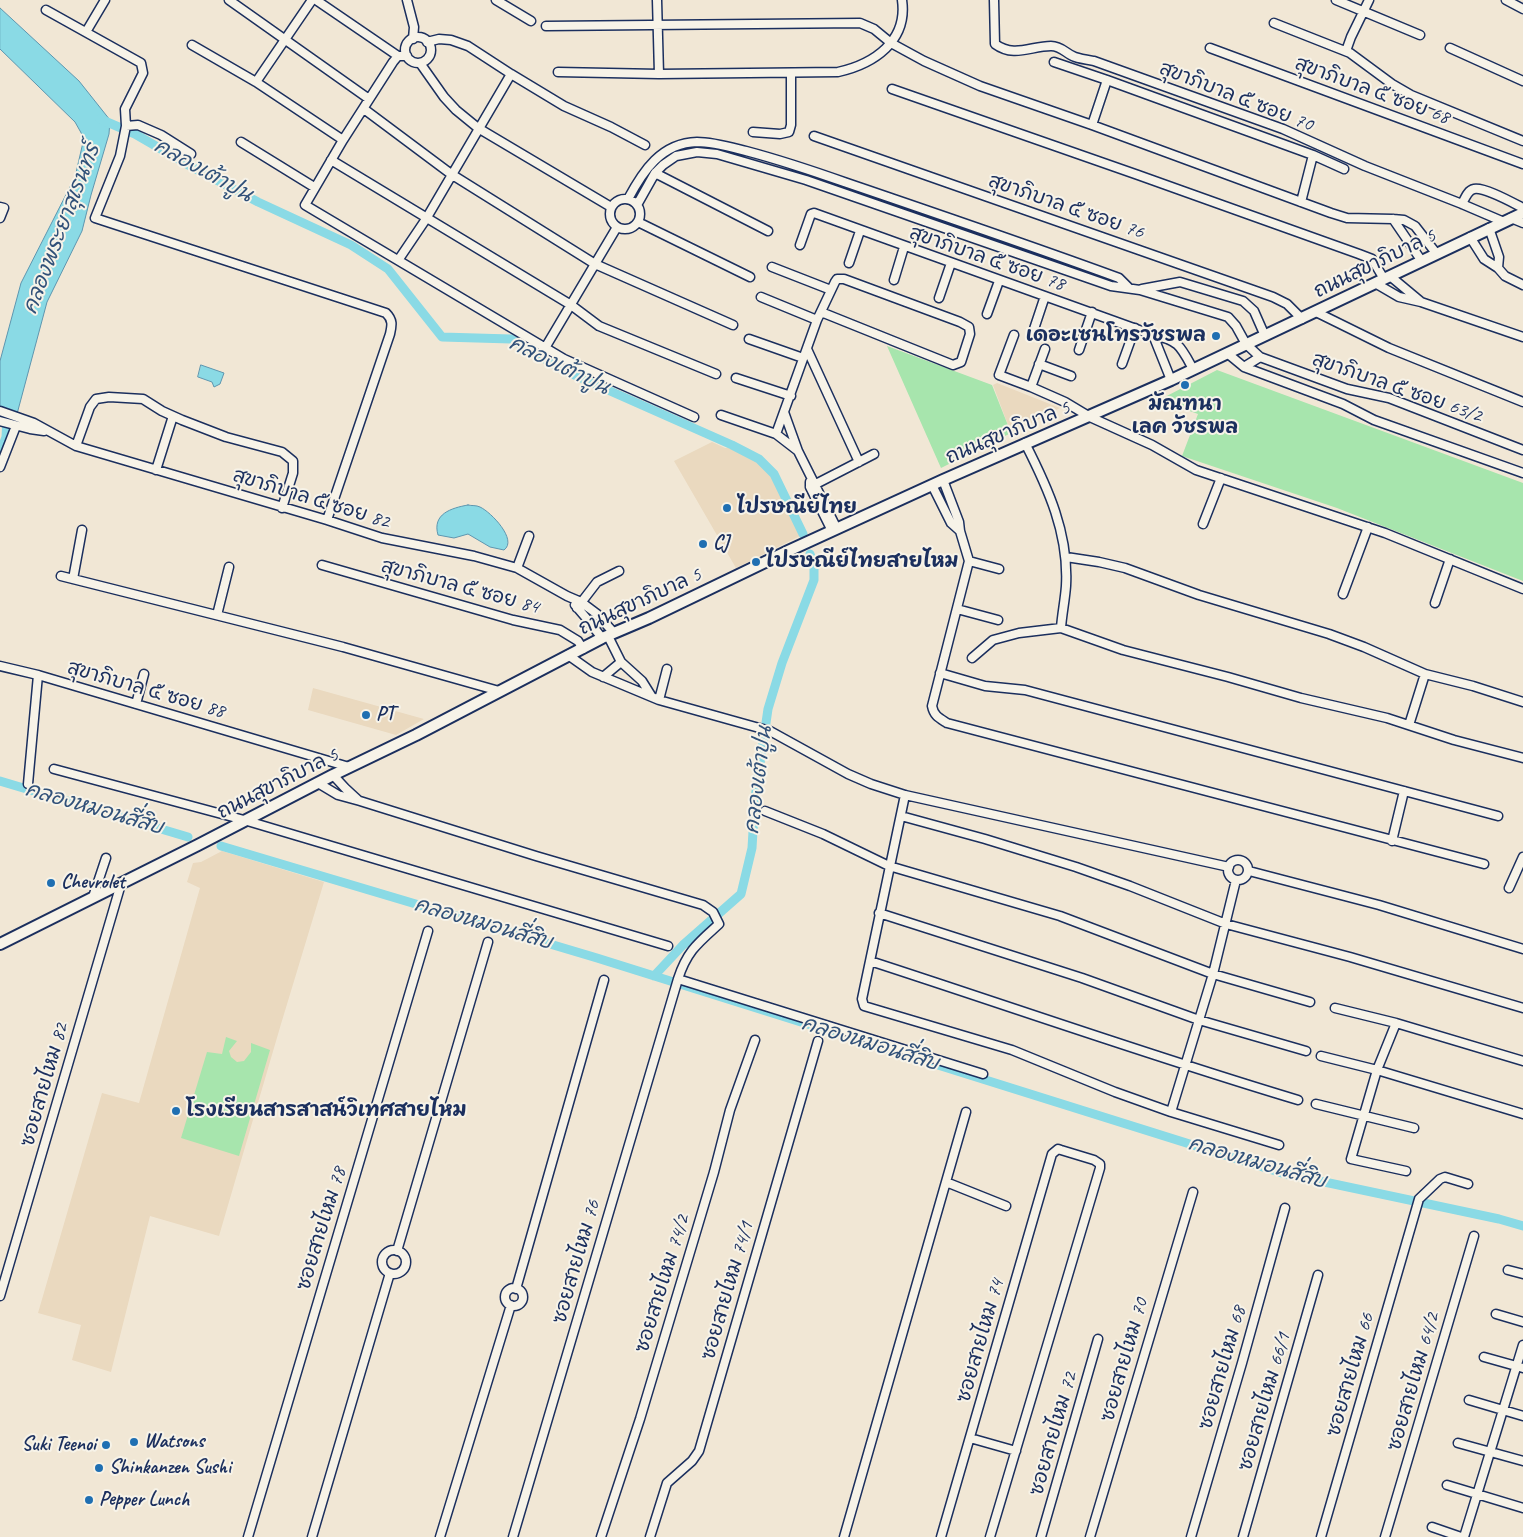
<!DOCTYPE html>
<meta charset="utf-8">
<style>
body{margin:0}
canvas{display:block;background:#f1e7d5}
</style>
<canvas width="1523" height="1537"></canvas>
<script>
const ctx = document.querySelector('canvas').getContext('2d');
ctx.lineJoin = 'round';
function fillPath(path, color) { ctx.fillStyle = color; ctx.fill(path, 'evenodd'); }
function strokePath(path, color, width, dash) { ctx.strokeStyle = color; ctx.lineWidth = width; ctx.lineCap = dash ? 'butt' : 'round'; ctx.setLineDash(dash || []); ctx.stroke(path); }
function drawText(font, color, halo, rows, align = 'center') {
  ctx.font = font + ' Caveat,"Playpen Sans Thai",sans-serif'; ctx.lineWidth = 4; ctx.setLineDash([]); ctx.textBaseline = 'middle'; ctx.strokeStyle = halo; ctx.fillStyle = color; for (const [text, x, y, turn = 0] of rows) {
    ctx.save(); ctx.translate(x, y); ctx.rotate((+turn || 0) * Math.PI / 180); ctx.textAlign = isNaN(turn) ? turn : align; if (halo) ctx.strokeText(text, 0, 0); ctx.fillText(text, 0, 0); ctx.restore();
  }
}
const built = new Path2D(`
 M997,383L1060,408L1011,433L993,385Z
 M712,442L725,448L735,447L758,461L770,474L802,535L736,568L674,461Z
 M313,688L424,719L396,735L308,710Z
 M222,851L324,882L281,1024L219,1236L150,1216L111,1372L72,1360L81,1325L38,1313L102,1093L139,1103L200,888L187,882L193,863L201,862Z`);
const green = new Path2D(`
 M887,346L992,385L1011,433L941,468Z
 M1217,370L1523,483V581L1337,508L1182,456L1198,414L1159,400Z
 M226,1037L237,1041L229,1051L231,1057L237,1062L244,1061L251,1052V1043L270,1050L239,1156L181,1138L207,1052L222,1054Z`);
const water = new Path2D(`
 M0,8L79,81L110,120L109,134L91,195L82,231L47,302L17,414L0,426V361L21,283L75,177L84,138L75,122L0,49Z
 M201,365L224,373L220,384L214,387L212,382L198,377Z
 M468,505C472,506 476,505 480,507C491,512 518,540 504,550L490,547L468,534L454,538L438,535C432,514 451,508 468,505Z`);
const canal = new Path2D(`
 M100,119L135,134L192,167L258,202L351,245L388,269L442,337L511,339L565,371L732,445L759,459L774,474L803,534
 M0,453L6,437L7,417
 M0,781L188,837
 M221,846L597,958L1282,1173L1499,1219L1523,1226
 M654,976L683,945L741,894L752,848L755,798L768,709L782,663L814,580V565L810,554`);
const minor = new Path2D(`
 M229,0L369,99
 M312,0L256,82L343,140
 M316,0L398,56
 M407,0L414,27L413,39
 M496,0L531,21
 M657,0L659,74
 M994,0L995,44C1014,58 1031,46 1051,46C1062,46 1066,54 1075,57C1081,59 1088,60 1094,61L1283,129L1365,166L1462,204L1504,222
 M1336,0L1420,35
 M1506,0L1523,9
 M46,10L141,63L143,73L125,109L126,126L120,156L95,218L386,313C393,320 392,325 390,334L327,520
 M1274,23L1350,53L1392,84L1411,95L1523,141
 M546,26L860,23L874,29L891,43L924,61L980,86L1092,125L1331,213L1347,218L1393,219L1404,220L1415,226L1436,253
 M86,32L105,0
 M405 50a13 13 0 1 1 26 0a13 13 0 1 1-26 0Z
 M427,42L439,39L451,40L468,46L511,74L564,106L611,127L645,145
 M192,45L256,82
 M1210,48L1523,164
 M1450,48L1523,81
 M1346,51L1351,37L1369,0
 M407,56H398L393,62L343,140L305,205L564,359L694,417
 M1054,62L1107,80
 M420,63L444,97L456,110L478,128L611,207
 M558,72L659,74L838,72C874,64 908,41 902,0
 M892,89L1138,175L1359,254L1372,259L1384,279
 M364,109L451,174L595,264L733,325
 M1092,125L1107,80L1313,155L1301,202
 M126,126L138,125L161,135L191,154
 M753,132L780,134L789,132L791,125V73
 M814,136L1273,297L1287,304L1302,319
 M241,142L314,187
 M1313,155L1344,169
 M331,160L571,305L599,326L716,374
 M655,173L768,231
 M628,199C643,171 661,143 697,142C713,142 730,147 746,151C780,160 813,171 847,183C938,214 1029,245 1119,278L1129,288
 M610 214a15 15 0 1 1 30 0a15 15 0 1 1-30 0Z
 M1462,204C1465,198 1468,190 1474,189C1485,187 1513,203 1523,208
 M637,205L655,173L663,165L676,156L697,152L717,154L806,180L1111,286L1140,290L1228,317L1236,326L1246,344L1260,357L1347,389L1389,398L1523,450
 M0,207L4,208L0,218
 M1511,218L1523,223
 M1393,219L1421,260
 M638,222L750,277
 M1489,228L1499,257L1498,268
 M1470,237L1484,259L1498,268L1505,276L1523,285
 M800,245L811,214L814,213L1153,335C1179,340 1181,347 1193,369
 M399,259L426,219L511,74
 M849,263L860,231
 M772,267L831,290
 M1390,276L1420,301
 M894,280L904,247
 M1375,283L1399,297L1421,302L1523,337
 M1142,289L1180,282L1243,301L1254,311L1265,336
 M761,297L817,320
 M939,298L951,263
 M1316,312L1389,348L1523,402
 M987,314L999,281
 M1033,332L1045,296
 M1014,335L999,375L1031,387
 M1153,335L1171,380
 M749,339L803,358
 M545,348L617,227
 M807,349L859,462
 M1045,349L1031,387L1065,402L1090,417L1152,445L1196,470L1385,533L1523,589
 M1079,350L1092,312
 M1227,353L1244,367L1343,404L1374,420L1523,473
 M1039,364L1071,376
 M1122,364L1135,328
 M1244,367L1260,357
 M736,378L791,396
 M0,411L34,423L76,446L327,520L382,538L474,556L517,568L567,596L581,602L597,614L614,633
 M784,412L798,451
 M721,415L776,434L798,451L837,529
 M0,421L30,429L44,431
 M776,434L817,320L835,282L837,279H844L960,322L969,327L970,334L961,362L953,365L821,312
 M1025,443C1048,488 1069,534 1066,586C1065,600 1062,614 1061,628L1123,650L1228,677L1301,698L1387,718L1454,740L1523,758
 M76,446L90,407L96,399L109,397L143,399L162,411L182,420L226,437L282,452L293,461V473L282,508
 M0,467L16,426
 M156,470L173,416
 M943,480L959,522L960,531L969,561L932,706C934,716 939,718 947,723L1484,864
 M810,482V487L832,531
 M932,485L951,523L960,531
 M810,487L874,454
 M1203,524L1221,478
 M1066,557L1099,562L1125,568L1199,595L1329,634L1364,647L1425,674L1473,686L1523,702
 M969,561L999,569
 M322,565L513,620L560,630L578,641L583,649
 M517,568L529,536
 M61,576L343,647L499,691
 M73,579L82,530
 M1343,594L1368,527
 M1435,603L1450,559
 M575,605L587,619L602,638
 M577,608L597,582L619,571
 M957,609L998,620
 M217,615L229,567
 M608,636L621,662L642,681L652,697
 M568,655L592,672L659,700L770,731L848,774L871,784L905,795L1229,867
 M972,658L993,640L1019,633L1061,628
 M0,666L38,675
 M940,673L985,686L1025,690L1498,816
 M603,677L621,662
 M659,700L667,669
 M136,704L144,674
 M1409,725L1425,674
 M54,769L244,820L668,946
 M333,775L345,788L358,800
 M318,783L338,795L360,801L536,856L703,905L713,912L719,924C698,943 687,951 678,979
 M28,784L38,675L349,767
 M905,795L862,999L864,1006L1012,1050L1115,1092L1171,1112L1279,1145
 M765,811L823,834L889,866L1060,916L1213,974L1310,1002
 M901,816L985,839L1076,867L1130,886L1226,924L1350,957L1523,1008
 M1392,841L1404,791
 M1228 870a10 10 0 1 1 20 0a10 10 0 1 1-20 0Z
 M1249,871L1379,905L1523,949
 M1509,888L1523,857
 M93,897L106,858
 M879,913L1082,978L1199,1020L1306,1051
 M870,961C1012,1007 1154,1057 1298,1100
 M1335,1008L1396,1023L1523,1061
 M1396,1023L1377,1070L1351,1159L1406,1171
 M1321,1056L1377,1070L1523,1114
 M1316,1104L1414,1128
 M1171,1112L1213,974L1236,880
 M946,1182L1006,1206
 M382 1262a12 12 0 1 1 24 0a12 12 0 1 1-24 0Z
 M397,1251L488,942
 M1508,1270L1523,1274
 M505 1297a9 9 0 1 1 18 0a9 9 0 1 1-18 0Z
 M516,1289L604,980
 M0,1296L121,884
 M1496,1314L1523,1322
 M1484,1357L1523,1368
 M1469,1400L1523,1416
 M970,1438L1016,1451
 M1458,1443L1523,1461
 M1447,1485L1523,1508
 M1432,1527L1461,1537
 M248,1537L428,931
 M312,1537L390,1273
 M440,1537L511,1305
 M513,1537L678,979L983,1074
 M601,1537L640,1419L714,1172L730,1110L755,1040
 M650,1537L667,1483L692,1461L699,1451L818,1041
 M844,1537L966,1112
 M941,1537L1052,1154L1058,1149L1061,1150L1094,1160L1100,1164V1168L990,1537
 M1041,1537L1098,1339
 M1090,1537L1193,1192
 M1191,1537L1242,1363L1285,1208
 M1243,1537L1318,1275
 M1321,1537L1419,1199L1440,1179L1445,1177L1468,1184
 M1385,1537L1474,1236
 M1464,1537L1523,1345`);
const secondary = new Path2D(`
 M0,944L198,845L333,775L416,735L602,638L649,618L788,551L943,480L1171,380L1523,213`);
const markers = [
 [1216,336,5,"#1f6fb2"],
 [1185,385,5,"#1f6fb2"],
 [727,508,5,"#1f6fb2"],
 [703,544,5,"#1f6fb2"],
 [756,562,5,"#1f6fb2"],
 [366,715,5,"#1f6fb2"],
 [51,883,5,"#1f6fb2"],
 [176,1111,5,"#1f6fb2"],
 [134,1442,5,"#1f6fb2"],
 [106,1445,5,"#1f6fb2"],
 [99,1468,5,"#1f6fb2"],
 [89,1500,5,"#1f6fb2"]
];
const streetNames = [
 ["สุขาภิบาล ๕ ซอย 68",1372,91,20],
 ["สุขาภิบาล ๕ ซอย 70",1236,97,21],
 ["สุขาภิบาล ๕ ซอย 76",1066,207,19],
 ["สุขาภิบาล ๕ ซอย 78",987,259,19],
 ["ถนนสุขาภิบาล 5",1375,264,-26],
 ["สุขาภิบาล ๕ ซอย 63/2",1397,388,19],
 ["ถนนสุขาภิบาล 5",1008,433,-23],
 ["สุขาภิบาล ๕ ซอย 82",311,499,17],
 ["สุขาภิบาล ๕ ซอย 84",460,587,15],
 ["ถนนสุขาภิบาล 5",640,602,-25],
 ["สุขาภิบาล ๕ ซอย 88",146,690,16],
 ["ถนนสุขาภิบาล 5",278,784,-27],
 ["ซอยสายไหม 82",45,1085,-74],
 ["ซอยสายไหม 78",322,1229,-73],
 ["ซอยสายไหม 76",577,1262,-74],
 ["ซอยสายไหม 74/2",663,1284,-73],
 ["ซอยสายไหม 74/1",728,1291,-74],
 ["ซอยสายไหม 74",981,1341,-74],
 ["ซอยสายไหม 70",1125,1360,-74],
 ["ซอยสายไหม 68",1223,1368,-74],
 ["ซอยสายไหม 66",1351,1375,-74],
 ["ซอยสายไหม 64/2",1414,1382,-74],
 ["ซอยสายไหม 66/1",1265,1402,-74],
 ["ซอยสายไหม 72",1054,1434,-74]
];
const poiNames = [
 ["เดอะเซนโทรวัชรพล",1206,336,"right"],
 ["มัณฑนา",1185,405,"center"],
 ["เลค วัชรพล",1185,428,"center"],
 ["ไปรษณีย์ไทย",737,508],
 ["CJ",713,544],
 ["ไปรษณีย์ไทยสายไหม",766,562],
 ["PT",376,715],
 ["Chevrolet",61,883],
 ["โรงเรียนสารสาสน์วิเทศสายไหม",186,1111],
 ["Watsons",144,1442],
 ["Suki Teenoi",96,1445,"right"],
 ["Shinkanzen Sushi",109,1468],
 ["Pepper Lunch",99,1500]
];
const waterNames = [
 ["คลองเต้าปูน",203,171,29],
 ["คลองพระยาสุเรนทร์",62,229,-69],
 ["คลองเต้าปูน",559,366,26],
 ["คลองเต้าปูน",759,780,-83],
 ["คลองหมอนสี่สิบ",94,809,16],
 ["คลองหมอนสี่สิบ",483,924,16],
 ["คลองหมอนสี่สิบ",870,1044,17],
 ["คลองหมอนสี่สิบ",1257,1163,16]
];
fillPath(built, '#ead9bf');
fillPath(green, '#a7e5ad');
fillPath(water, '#8adae5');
strokePath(water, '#5e96af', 1);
strokePath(canal, '#8adae5', 9);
strokePath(minor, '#1b2f5e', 11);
strokePath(secondary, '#1b2f5e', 14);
strokePath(minor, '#f7f3e8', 8);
strokePath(secondary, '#f7f3e8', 10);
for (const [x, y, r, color] of markers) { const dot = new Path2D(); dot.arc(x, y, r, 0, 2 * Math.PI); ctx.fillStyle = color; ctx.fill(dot); strokePath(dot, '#f7f3e8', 2); }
drawText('20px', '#1b2f5e', '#f7f3e8', streetNames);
drawText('bold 20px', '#1b2f5e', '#f7f3e8', poiNames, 'left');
drawText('italic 21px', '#315179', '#f7f3e8', waterNames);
</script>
